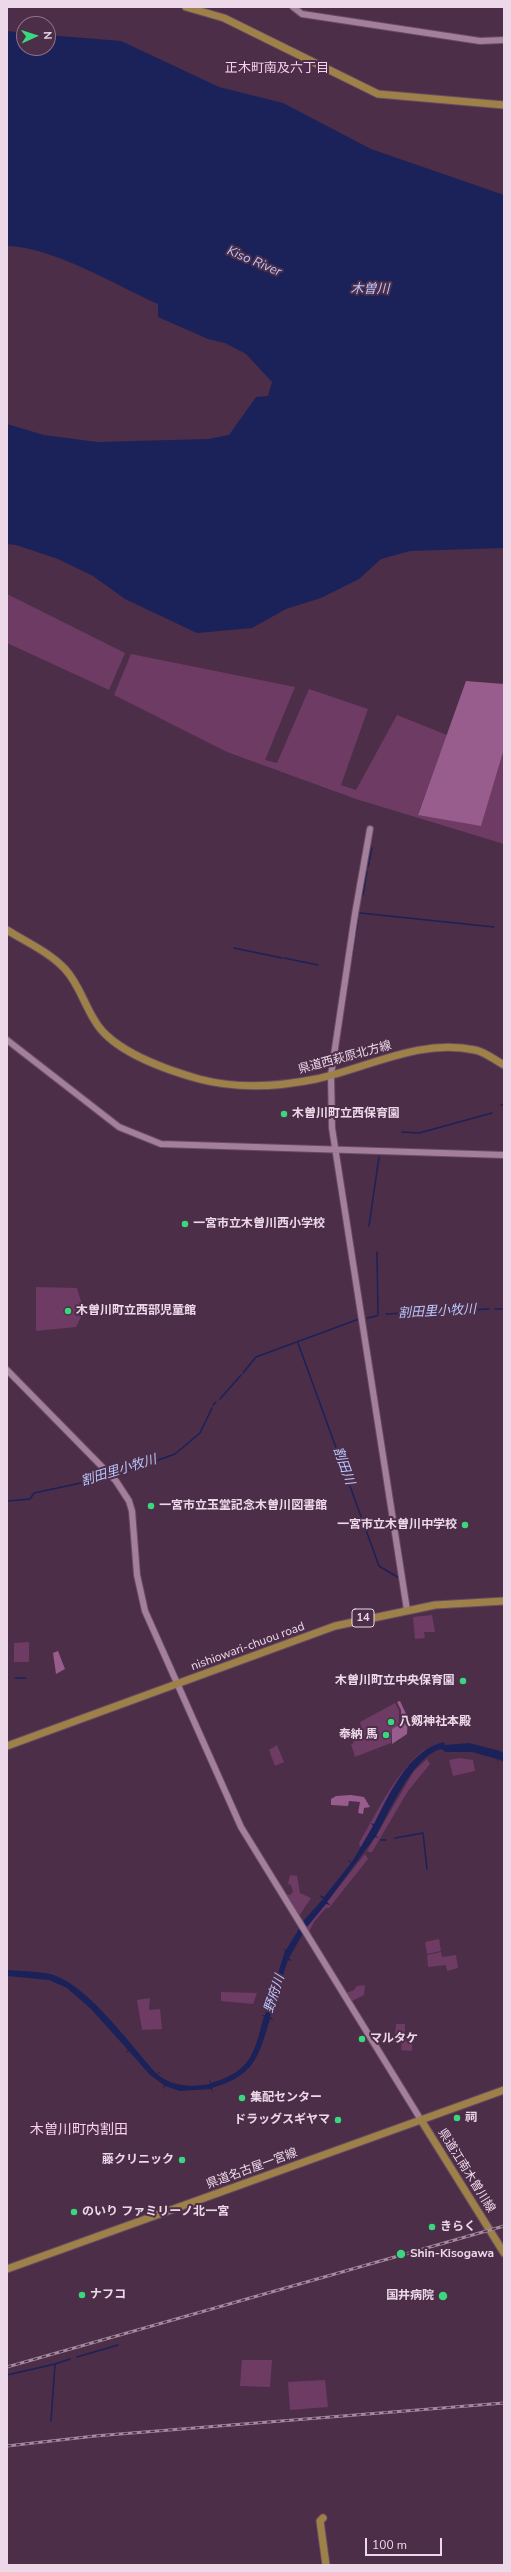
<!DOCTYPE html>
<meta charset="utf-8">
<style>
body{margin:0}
#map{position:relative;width:511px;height:2572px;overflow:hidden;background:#4d2e48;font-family:"Nunito Sans",sans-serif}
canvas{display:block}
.frame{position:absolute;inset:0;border:8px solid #ecd8e8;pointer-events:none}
.north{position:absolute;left:16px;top:16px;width:40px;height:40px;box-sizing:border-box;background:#4d2e48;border:1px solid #8d7288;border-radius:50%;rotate:87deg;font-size:11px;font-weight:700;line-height:16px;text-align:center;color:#ecd8e8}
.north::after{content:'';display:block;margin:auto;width:14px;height:18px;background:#39d87f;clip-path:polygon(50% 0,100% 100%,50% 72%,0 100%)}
.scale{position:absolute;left:365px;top:2538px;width:77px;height:18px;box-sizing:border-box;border:2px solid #ecd8e8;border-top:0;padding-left:5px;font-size:12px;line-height:14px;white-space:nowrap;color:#ecd8e8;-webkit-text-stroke:3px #4d2e48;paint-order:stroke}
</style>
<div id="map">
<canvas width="511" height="2572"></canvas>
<div class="frame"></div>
<div class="north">N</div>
<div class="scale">100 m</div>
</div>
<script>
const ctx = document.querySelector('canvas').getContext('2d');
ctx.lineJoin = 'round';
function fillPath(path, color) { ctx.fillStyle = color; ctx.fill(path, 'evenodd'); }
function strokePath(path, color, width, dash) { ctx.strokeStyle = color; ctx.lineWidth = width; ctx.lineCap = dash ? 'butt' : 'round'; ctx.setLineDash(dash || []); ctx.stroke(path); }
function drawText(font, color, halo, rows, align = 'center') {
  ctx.font = font + ' "Nunito Sans","Noto Sans JP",sans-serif'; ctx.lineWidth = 4; ctx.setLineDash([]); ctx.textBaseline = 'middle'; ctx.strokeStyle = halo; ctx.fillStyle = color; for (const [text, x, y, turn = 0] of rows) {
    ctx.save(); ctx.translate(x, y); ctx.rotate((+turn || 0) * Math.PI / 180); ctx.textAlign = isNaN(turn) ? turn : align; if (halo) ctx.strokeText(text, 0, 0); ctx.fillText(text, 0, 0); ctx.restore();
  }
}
const green = new Path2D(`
 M7,594L125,653L109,690L7,643Z
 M131,654L295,687L265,760L277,763L309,689L368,709L341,785L356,790L397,715L447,735L418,814L481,825L504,749V844L356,799L227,752L114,695Z
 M36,1287L77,1288L84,1311L76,1327L36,1331Z
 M432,1615L435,1632H424L425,1638L415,1639L413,1617Z
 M29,1642V1662H14V1643Z
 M395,1703L399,1710V1725L392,1729L391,1743L355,1757L351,1744L354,1743L352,1738L363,1733L360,1722Z
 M277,1745L284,1762L275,1766L269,1750Z
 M426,1748L401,1778L361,1847L360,1846L359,1843C379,1809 395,1773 426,1748Z
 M459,1758L473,1760L475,1771L453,1776L449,1760Z
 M427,1759L430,1764L408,1791L372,1852H369L367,1851L414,1771Z
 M365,1854L368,1859L329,1908H326L314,1922L309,1932L306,1928L326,1903L330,1905L327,1902Z
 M290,1875L297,1876L300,1893L311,1898L299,1916L286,1894L290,1895L293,1892L291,1885L288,1884Z
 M439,1939L441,1951L427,1954L425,1942Z
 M441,1952L442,1957L456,1955L458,1968L447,1971L446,1965L428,1967L427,1955Z
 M365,1985L364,1995L348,2003L346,1993L354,1990L357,1986Z
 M221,1992L257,1993L253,2004L221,2001Z
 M150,1998L149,2010L160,2009L162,2029L142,2030L137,2000Z
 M396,2024H405V2040L412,2044V2051L401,2050L402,2041H398V2035L395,2034Z
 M242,2360H272L270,2387L240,2386Z
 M325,2380L328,2407L290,2410L288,2382Z`);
const forest = new Path2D(`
 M466,681L504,684V749L481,826L418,815Z
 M58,1651L65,1669L56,1674L53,1653Z
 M400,1701L408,1718L407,1734L392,1744V1729L401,1724V1710L397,1702Z
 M351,1795L364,1797L370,1807L364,1808L363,1814L358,1813L360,1802L349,1801L348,1806L331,1805V1799L336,1796Z`);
const water = new Path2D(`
 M7,31L24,33V48H48V35L121,41L219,87L283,103L371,149L504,195V548L410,551L381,559L359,579L321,598L286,609L252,628L197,633L125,599L93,576L58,559L16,545L7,544V424L44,435L97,442L208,439L229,435L256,397L268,396L272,382L246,354L225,343L208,339L158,317V304C115,285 53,247 7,246Z
 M444,1742L445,1745L469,1743L500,1751L504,1753V1762L498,1759L497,1763V1759L472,1752H446L441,1749C413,1756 389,1812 376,1836L379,1838L375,1837L327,1902L330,1905L326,1904L306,1928L289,1958L292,1961L288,1960L279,1987L278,2000H275L270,2017L274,2020L270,2019C258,2058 255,2075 212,2088L213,2093L211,2089L180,2091L165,2086L163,2090L164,2085L150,2075L129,2051L125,2053L128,2050L91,2009L67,1988L49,1980L7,1976V1970C21,1971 36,1971 50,1974C88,1984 130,2045 157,2074L161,2071L158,2075C174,2087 191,2087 210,2084L209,2079L211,2083C252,2071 254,2053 264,2016L261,2015H265L285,1951L283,1949L286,1950L305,1919L323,1899L319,1895L324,1897L351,1863L347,1860L352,1862L373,1826L371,1823L374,1824C389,1795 408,1750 444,1742Z`);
const stream = new Path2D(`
 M368,867L372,848
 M363,895L367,871
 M360,913L494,927
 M356,933L358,920
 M234,948L282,958
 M352,956L355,938
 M284,958L318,965
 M501,1105H504
 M402,1132L419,1133L492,1113
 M369,1226L379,1157
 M377,1252L378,1315
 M495,1309H504
 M386,1314L489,1309
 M367,1318L377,1316
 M298,1343L379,1566L399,1578
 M243,1373L256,1357L359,1319
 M220,1399L241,1375
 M213,1405L216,1402
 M113,1476L175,1454L200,1433L212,1408
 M7,1501L30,1499L34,1493L109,1477
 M7,1677H8
 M15,1678H26
 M395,1838L423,1833L427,1869
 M381,1840H386
 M77,2357L118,2345
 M55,2364L70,2359
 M7,2375L55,2364L51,2421`);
const minor = new Path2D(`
 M293,7L302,14L480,41L504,40
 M370,829L355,914L331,1075L332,1128L407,1610
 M7,1040L119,1127L161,1144L504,1155
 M7,1370L116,1481L129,1501L132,1511L137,1575L145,1611L241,1827L421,2120`);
const major = new Path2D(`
 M186,7L224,18L378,94L504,105
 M7,930C26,942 49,952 65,969C79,984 84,1004 95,1021C112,1051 167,1070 199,1079C237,1089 277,1087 316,1079C368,1068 420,1038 475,1050C485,1052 495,1060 504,1065
 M7,1746L335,1626L435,1605L504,1601
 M421,2120L504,2253
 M7,2269L504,2090
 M323,2518L320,2521L326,2565`);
const rail = new Path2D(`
 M7,2367L504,2226
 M7,2446L95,2436L504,2403`);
const markers = [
 [284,1114,4,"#39d87f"],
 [185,1224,4,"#39d87f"],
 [68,1311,4,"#39d87f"],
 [151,1506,4,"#39d87f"],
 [465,1525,4,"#39d87f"],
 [463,1681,4,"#39d87f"],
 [391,1722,4,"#39d87f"],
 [386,1735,4,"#39d87f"],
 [362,2039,4,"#39d87f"],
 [242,2098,4,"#39d87f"],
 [457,2118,4,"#39d87f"],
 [338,2120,4,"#39d87f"],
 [182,2160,4,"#39d87f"],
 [74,2212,4,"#39d87f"],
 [432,2227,4,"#39d87f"],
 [401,2254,5,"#39d87f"],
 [82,2295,4,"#39d87f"],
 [443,2296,5,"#39d87f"]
];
const shields = [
 [363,1618,22]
];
const shieldNames = [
 ["14",363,1618]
];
const streetNames = [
 ["県道西萩原北方線",345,1058,-15],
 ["nishiowari-chuou road",248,1647,-20],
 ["県道名古屋一宮線",252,2169,-20],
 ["県道江南木曽川線",466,2171,58]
];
const poiNames = [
 ["木曽川町立西保育園",292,1114],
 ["一宮市立木曽川西小学校",193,1224],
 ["木曽川町立西部児童館",76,1311],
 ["一宮市立玉堂記念木曽川図書館",159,1506],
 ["一宮市立木曽川中学校",457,1525,"right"],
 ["木曽川町立中央保育園",455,1681,"right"],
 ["八剱神社本殿",399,1722],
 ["奉納 馬",378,1735,"right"],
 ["マルタケ",370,2039],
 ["集配センター",250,2098],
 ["祠",465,2118],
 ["ドラッグスギヤマ",330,2120,"right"],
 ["藤クリニック",174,2160,"right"],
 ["のいり ファミリーノ北一宮",82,2212],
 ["きらく",440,2227],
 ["Shin-Kisogawa",410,2254],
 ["ナフコ",90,2295],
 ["国井病院",434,2296,"right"]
];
const neighbourhoodNames = [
 ["正木町南及六丁目",277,69]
];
const waterNames = [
 ["Kiso River",254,262,23],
 ["木曽川",370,290],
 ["割田里小牧川",437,1312,-3],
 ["割田川",343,1466,70],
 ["割田里小牧川",119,1471,-17],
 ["野府川",275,1994,-72]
];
const quarterNames = [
 ["木曽川町内割田",79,2131]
];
fillPath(green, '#6d3b64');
fillPath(forest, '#985d8d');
fillPath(water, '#1b2159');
strokePath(stream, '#1b2159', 1.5);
strokePath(minor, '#664c62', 8);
strokePath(major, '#664c62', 9);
strokePath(minor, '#a37f9b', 6);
strokePath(major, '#9e8049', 7);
strokePath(rail, '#a38a9f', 3);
strokePath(rail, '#4d2e48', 1.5, [4.5]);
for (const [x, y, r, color] of markers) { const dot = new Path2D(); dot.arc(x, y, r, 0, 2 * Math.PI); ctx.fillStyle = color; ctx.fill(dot); strokePath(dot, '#4d2e48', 1.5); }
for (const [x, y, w] of shields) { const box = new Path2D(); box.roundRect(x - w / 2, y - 9, w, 18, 3); ctx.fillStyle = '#4d2e48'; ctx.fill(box); strokePath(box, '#ecd8e8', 1); }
drawText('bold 11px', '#ecd8e8', null, shieldNames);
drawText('12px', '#ecd8e8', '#4d2e48', streetNames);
drawText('bold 12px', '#ecd8e8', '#4d2e48', poiNames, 'left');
drawText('13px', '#f8d0ef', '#4d2e48', neighbourhoodNames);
drawText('italic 13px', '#b8c6fc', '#4d2e48', waterNames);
drawText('14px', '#f8d0ef', '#4d2e48', quarterNames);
</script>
